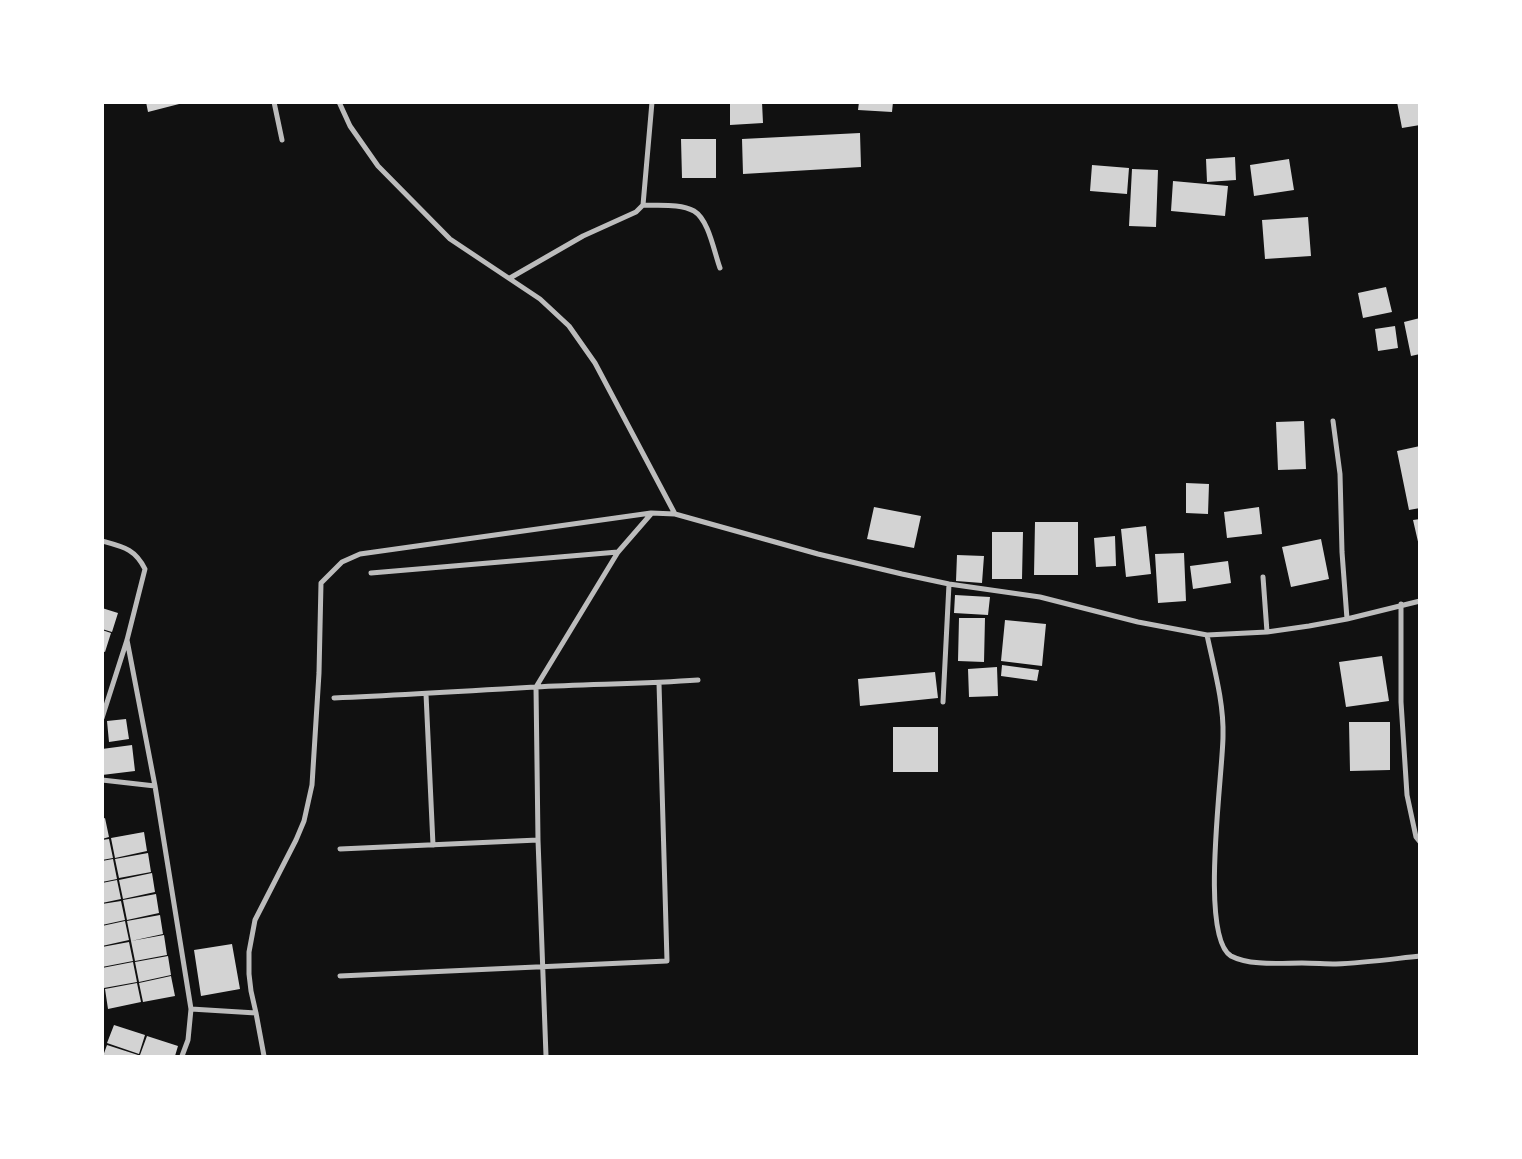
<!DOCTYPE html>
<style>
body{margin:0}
#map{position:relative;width:1522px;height:1159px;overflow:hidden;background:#111;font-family:"Noto Sans",sans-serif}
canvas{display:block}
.frame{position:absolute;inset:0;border:104px solid #fff;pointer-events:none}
</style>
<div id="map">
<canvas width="1522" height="1159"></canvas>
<div class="frame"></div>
</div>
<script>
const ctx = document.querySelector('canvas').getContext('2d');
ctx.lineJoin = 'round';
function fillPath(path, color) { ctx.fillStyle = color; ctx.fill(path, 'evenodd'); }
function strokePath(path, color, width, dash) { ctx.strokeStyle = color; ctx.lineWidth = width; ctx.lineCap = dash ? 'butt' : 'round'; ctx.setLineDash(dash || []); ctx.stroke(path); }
const building = new Path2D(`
 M146,102H183V103L148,112Z
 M730,102H762L763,123L730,125Z
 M859,102H893L892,112L858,110Z
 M1397,102H1420V125L1402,128Z
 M860,133L861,167L743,174L742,139Z
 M681,139H716V178H682Z
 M1235,157L1236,180L1207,182L1206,159Z
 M1289,159L1294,190L1254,196L1250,165Z
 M1092,165L1129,168L1127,194L1090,191Z
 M1132,169L1158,170L1156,227L1129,226Z
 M1173,181L1228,186L1225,216L1171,211Z
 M1308,217L1311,256L1265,259L1262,220Z
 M1386,287L1392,312L1363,318L1358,293Z
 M1420,318V354L1411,356L1404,322Z
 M1395,326L1398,348L1378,351L1375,329Z
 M1304,421L1306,469L1278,470L1276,422Z
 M1420,446V508L1409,510L1397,451Z
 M1186,483L1209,484L1208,514L1186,513Z
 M874,507L921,516L914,548L867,539Z
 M1259,507L1262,534L1227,538L1224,512Z
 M1420,519V546H1419L1413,520Z
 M1035,522H1078V575H1034Z
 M1146,526L1151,574L1126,577L1121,529Z
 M992,532H1023L1022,579H992Z
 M1115,536L1116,566L1096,567L1094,538Z
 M1321,539L1329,579L1291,587L1282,547Z
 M1184,553L1186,601L1158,603L1155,554Z
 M957,555L984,556L982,583L956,581Z
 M1228,561L1231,583L1193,589L1190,566Z
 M955,595L990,597L988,615L954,613Z
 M102,608L118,613L112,632L102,629Z
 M959,618H985L984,662L958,661Z
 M1005,620L1046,624L1042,666L1001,661Z
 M102,630L111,633L105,652L102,651Z
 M1382,656L1389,701L1346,707L1339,662Z
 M1002,665L1039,670L1037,681L1001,676Z
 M997,667L998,696L969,697L968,669Z
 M935,672L938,698L860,706L858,679Z
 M126,719L129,739L109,742L107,721Z
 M1349,722H1390V770L1350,771Z
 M893,727H938V772H893Z
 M132,745L135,771L102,775V749Z
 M105,818L109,837L102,839V819Z
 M144,832L147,851L115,858L111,838Z
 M109,839L113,858L102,860V840Z
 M148,853L151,872L119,878L115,859Z
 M113,859L117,879L102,882V861Z
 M152,873L155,892L123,899L119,880Z
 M117,880L121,899L102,903V883Z
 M156,894L159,913L127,920L123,900Z
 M121,901L125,920L102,925V904Z
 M160,915L163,934L131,941L127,921Z
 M125,921L129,940L102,946V926Z
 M164,935L167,955L135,961L131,941Z
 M129,942L133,961L102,967V947Z
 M232,944L240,989L201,996L194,950Z
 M168,956L171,975L139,982L135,962Z
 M133,962L137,982L104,988L102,968Z
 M171,976L175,996L143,1002L139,983Z
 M137,983L141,1002L108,1009L105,989Z
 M114,1025L145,1035L139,1054L107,1043Z
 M147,1036L178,1046L175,1056H146L140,1055Z
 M107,1045L138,1055V1056H103Z`);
const minor = new Path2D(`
 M274,102L282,140
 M339,102L350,126L378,166L450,239L540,299L569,326L595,363L675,514
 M643,205C658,206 680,203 694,211C709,220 714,252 720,268
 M510,278L583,236L636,212L643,205L652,102
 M1333,421L1340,474L1342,552L1347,619
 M102,541C124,547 135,549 145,569L127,640L102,718
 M371,573L618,552
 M1263,577L1267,632
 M1401,604V702L1407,795L1416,837L1420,842
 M1207,635C1214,668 1224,703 1223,736C1223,773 1199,937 1231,956C1250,966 1281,963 1302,963C1314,963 1325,964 1336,964C1364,963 1392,959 1420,956
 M127,640L155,786L191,1009L188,1040L182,1056
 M426,694L433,845
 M334,698C401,695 468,691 535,687C589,684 644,684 698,680
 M943,702L949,584
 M102,780L155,786
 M340,849L538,840
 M340,976L667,961L659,683
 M191,1009L256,1013
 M264,1056L256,1013L251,991L249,974V952L255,920L296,840L304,821L312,785L319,673L321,583L342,562L360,554L651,513L675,514L818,554L902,574L949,584L1040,597L1138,622L1207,635L1267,632L1309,626L1347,619L1420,601
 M546,1056L538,840L536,687L618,552L651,514`);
fillPath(building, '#d3d3d3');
strokePath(minor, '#bcbcbc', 5);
</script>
